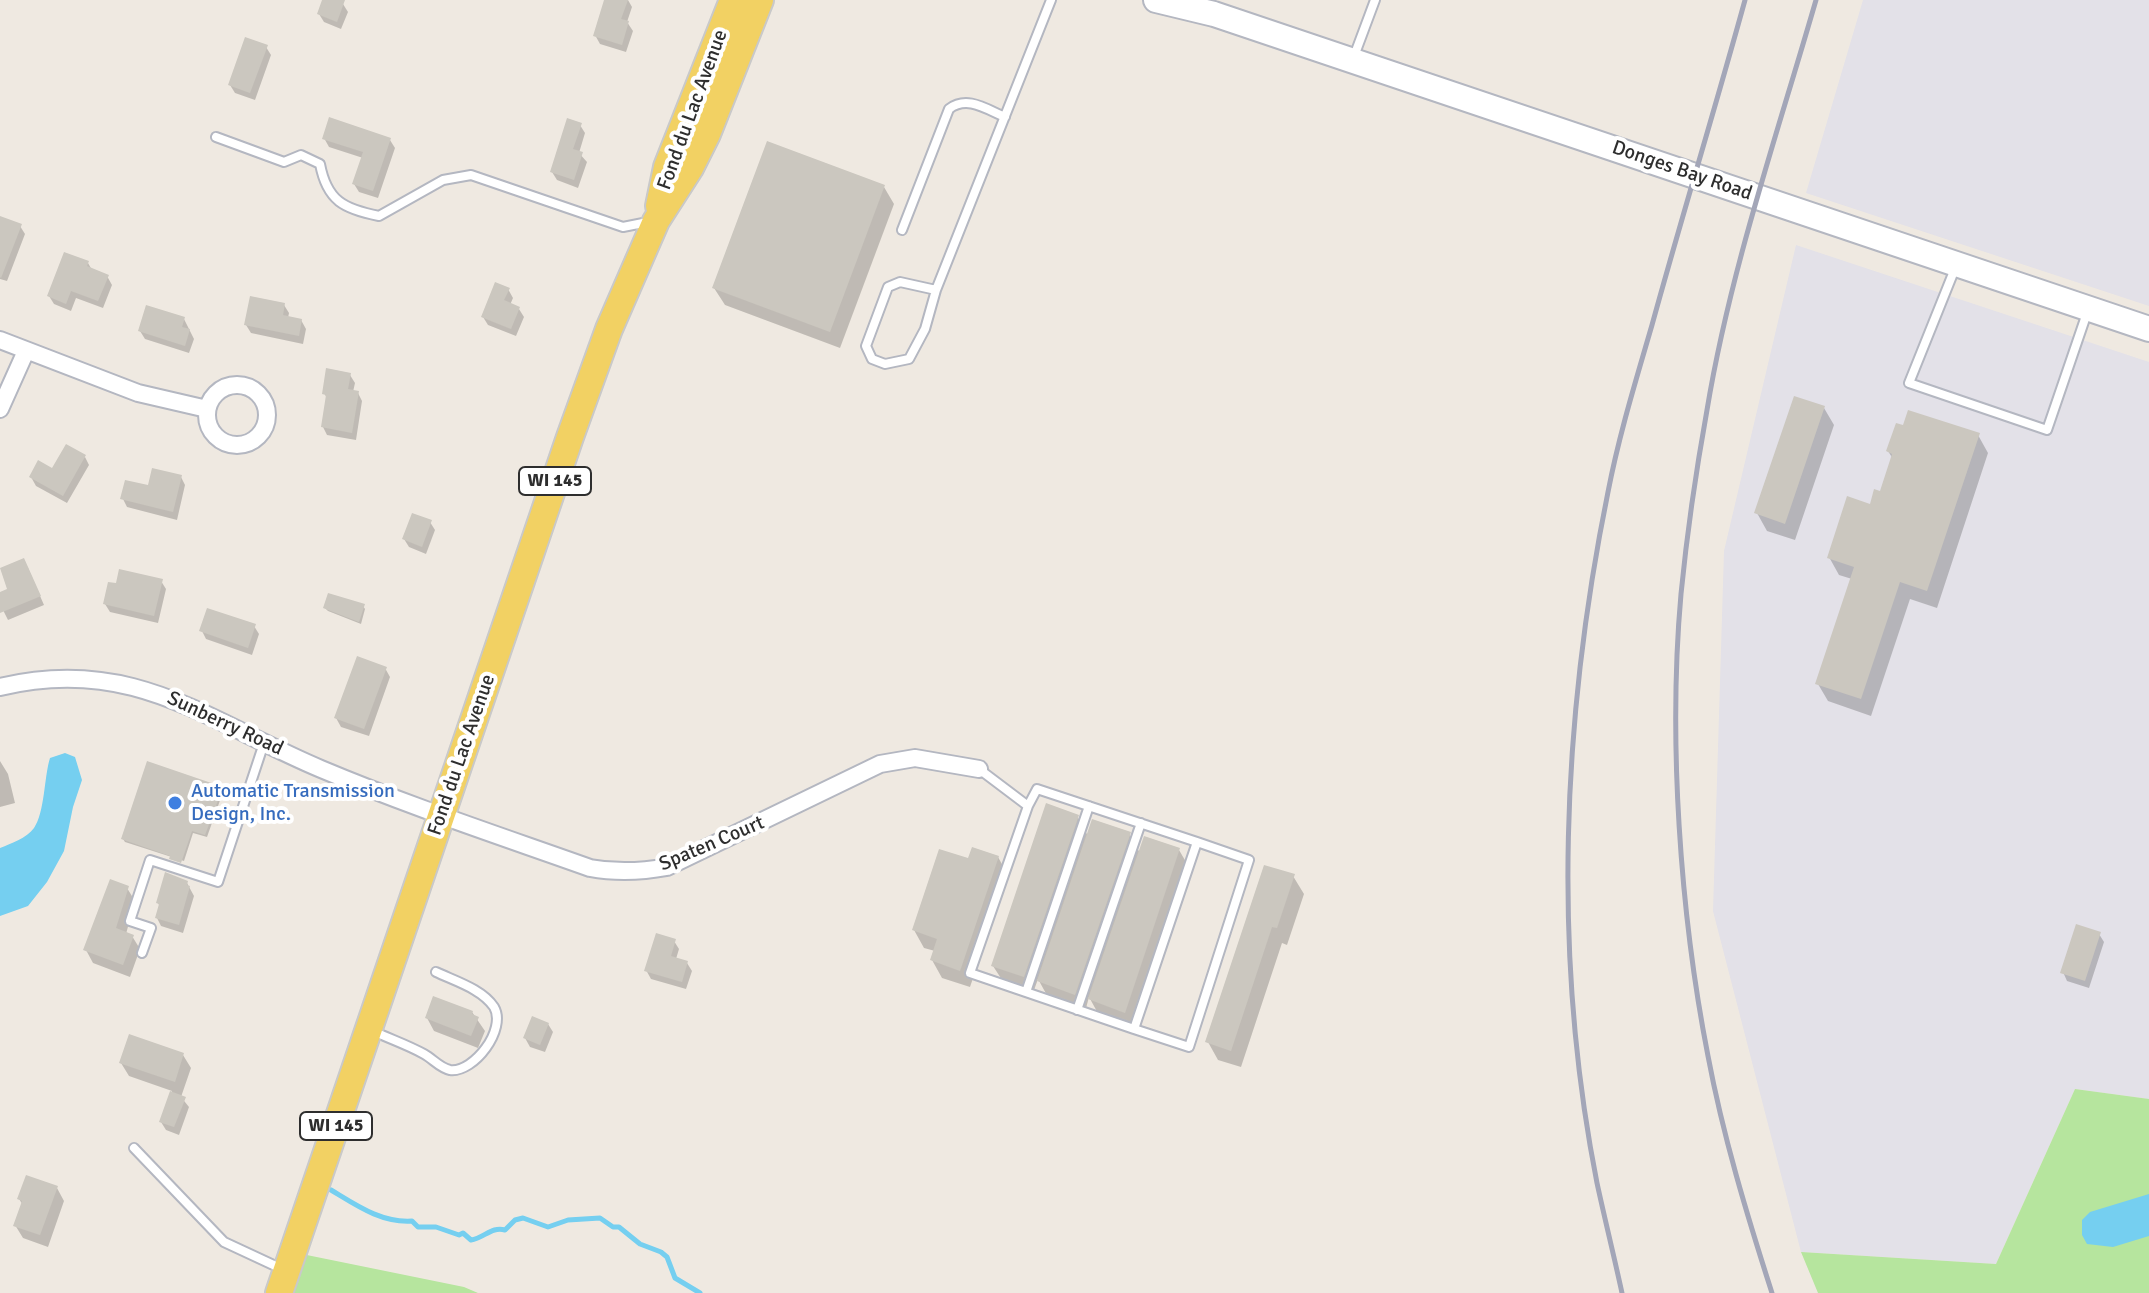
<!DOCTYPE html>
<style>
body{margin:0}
canvas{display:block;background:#efe9e1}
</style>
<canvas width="2149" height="1293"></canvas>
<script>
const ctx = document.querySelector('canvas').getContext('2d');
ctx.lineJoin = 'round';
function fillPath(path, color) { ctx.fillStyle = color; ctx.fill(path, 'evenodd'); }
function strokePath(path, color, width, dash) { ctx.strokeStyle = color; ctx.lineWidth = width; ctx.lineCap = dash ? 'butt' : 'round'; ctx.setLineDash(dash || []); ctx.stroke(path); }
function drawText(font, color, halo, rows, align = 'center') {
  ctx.font = font + ' Signika,sans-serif'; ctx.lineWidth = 8; ctx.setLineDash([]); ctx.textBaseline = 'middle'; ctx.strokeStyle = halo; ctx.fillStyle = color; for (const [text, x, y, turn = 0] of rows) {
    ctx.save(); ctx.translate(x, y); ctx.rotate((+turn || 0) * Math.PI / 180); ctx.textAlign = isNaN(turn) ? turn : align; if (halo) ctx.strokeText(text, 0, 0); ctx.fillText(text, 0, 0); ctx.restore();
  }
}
const industrial = new Path2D(`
 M1863,0H2149V306L1806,193Z
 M1796,245L2149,362V1099L2075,1089L1996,1264L1801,1252L1713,911L1724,551Z`);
const green = new Path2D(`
 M2075,1089L2149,1099V1293H1818L1801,1252L1996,1264Z
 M292,1252L464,1287L478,1293H278Z`);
const water = new Path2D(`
 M65,753L75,757L82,780L73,807L64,851L47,882L28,906L0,916V848C10,844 27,838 34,828C45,812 44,777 50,758Z
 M2149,1194V1236L2113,1247L2087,1244L2082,1235V1220L2090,1212Z`);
const shadow = new Path2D(`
 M324,0L343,4L348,12L341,29L324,22L319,14Z
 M606,0H628L632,7L627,22L633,31L626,52L600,44L595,35Z
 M266,47L271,55L255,100L235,93L230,85Z
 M580,125L585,133L579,153L587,162L578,188L557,180L552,172Z
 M324,138L390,140L395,148L378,198L359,192L354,184L363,158L329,147Z
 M884,187L894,204L840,348L725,305L714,288Z
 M0,218L20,226L25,234L7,281L0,279Z
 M88,263L92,270L107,276L112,285L103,308L76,298L71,311L54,304L49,296Z
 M508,289L513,298L510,305L519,309L524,317L516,336L488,325L483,317Z
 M284,305L289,313L288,318L301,320L306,329L303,344L251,333L246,325Z
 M184,319L194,339L189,353L145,339L140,331Z
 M350,375L355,383L353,392L358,393L362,401L356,440L327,435L323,427L328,400L324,393Z
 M1824,408L1834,425L1795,540L1767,531L1757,513Z
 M1978,435L1988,453L1937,608L1910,599L1871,716L1828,701L1818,684L1852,579L1839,575L1829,557L1881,494L1893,459L1888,451Z
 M85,457L89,465L67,503L36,486L31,477Z
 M181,477L185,485L177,520L127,507L123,499Z
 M430,522L435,530L426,554L409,547L404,539Z
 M28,568L44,605L8,620L0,604V595L10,590Z
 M161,581L166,589L158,623L110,612L105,604Z
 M363,606L365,609L361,624L328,611L325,608Z
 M254,626L259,634L252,655L206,639L202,631Z
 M385,668L390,677L369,736L341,727L336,718Z
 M0,761L8,774L15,803L0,807Z
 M221,788L223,792L207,837L193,833L184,861L125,842L123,839Z
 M1077,816L1088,836L1129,834L1140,853L1179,850L1189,867L1134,1029L1100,1017L1089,997L1085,1012L1049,999L1038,979L1033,993L1004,983L993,966Z
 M998,857L1008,875L970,987L942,978L932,960L935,951L924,948L914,930L970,861Z
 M1293,876L1304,894L1287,945L1282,943L1241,1067L1218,1060L1208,1042Z
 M187,883L194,896L183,933L161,926L157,918L160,907L158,903Z
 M127,888L135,901L126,934L132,936L140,949L130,977L93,963L86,950Z
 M2099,934L2104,942L2089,988L2067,981L2063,972Z
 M674,941L679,949L676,959L687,963L692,971L686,989L651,979L646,970Z
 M472,1012L485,1031L478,1048L434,1031L427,1018Z
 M548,1024L553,1032L545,1052L530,1047L525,1038Z
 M183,1055L191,1068L181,1097L189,1107L179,1135L166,1130L161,1122L172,1091L129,1076L121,1063Z
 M57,1188L64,1201L48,1247L23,1238L15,1225L23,1205L19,1199Z`);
const stream = new Path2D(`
 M331,1190C356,1205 381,1223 412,1221L418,1227H436L459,1235L463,1233L471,1240C484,1238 492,1226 505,1230L515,1220L523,1218L548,1227L568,1220L600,1218L613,1227H619L640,1244L661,1252L667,1257L675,1278L700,1293`);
const building = new Path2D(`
 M322,0H345L337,22L317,14Z
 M604,0H628L621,19L629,21L622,45L593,36Z
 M245,37L268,45L250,93L228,85Z
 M329,117L391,138L373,191L352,184L363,152L322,139Z
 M567,118L582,123L573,149L583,152L574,180L550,172Z
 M767,141L885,185L830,332L712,288Z
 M0,216L22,224L1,278L0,277Z
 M64,252L89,261L87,266L109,275L98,301L71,291L66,304L47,296Z
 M495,282L510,288L504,300L520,307L511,329L481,317Z
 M250,296L285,303L283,315L302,319L299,336L244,325Z
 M146,305L185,317L182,327L190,329L185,346L138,331Z
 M326,368L351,373L348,389L359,391L352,433L321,427L326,395L322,394Z
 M1794,396L1825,406L1785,524L1754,513Z
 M1908,410L1980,433L1927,591L1900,582L1861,699L1815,684L1854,567L1827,558L1847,496L1870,504L1874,489L1880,491L1892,454L1886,451L1896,423L1903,425Z
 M66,444L86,455L63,496L29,477L38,460L52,468Z
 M152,468L182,475L173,512L120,499L125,480L148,485Z
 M412,513L432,520L422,547L402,539Z
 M24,558L41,596L0,613V592L7,589L0,568Z
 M119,569L163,579L154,616L103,604L108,582L116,583Z
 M328,593L365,604L359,622L323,608Z
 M207,608L256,624L248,648L199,631Z
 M357,656L387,667L364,729L334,718Z
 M147,761L223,787L205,835L192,831L181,863L169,859L170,856L121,839Z
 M1046,803L1079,815L1024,977L991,966Z
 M1092,819L1131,832L1075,995L1037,981Z
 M1144,836L1180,848L1125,1013L1088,999Z
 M972,847L999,856L960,971L930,960L937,939L912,930L939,849L968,858Z
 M1264,865L1295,874L1277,928L1272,927L1231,1051L1205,1042Z
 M165,872L188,881L187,885L190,886L179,925L155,918L159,904L156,903Z
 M110,879L129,886L116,928L134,935L123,965L83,950Z
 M2076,924L2101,932L2085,981L2060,973Z
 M656,933L676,939L671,956L688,961L682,982L644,971Z
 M433,996L473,1011L472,1014L479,1017L471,1036L425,1018Z
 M532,1016L549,1023L540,1045L523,1038Z
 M129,1034L184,1053L175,1082L119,1063Z
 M170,1091L186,1097L174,1127L159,1122Z
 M26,1175L58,1186L40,1235L13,1226L22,1201L17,1199Z`);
const lane = new Path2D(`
 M1353,59L1375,0
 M216,137L284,162L301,155L320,164C327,201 344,209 379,216L443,180L471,175L623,227L648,222
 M902,230L949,109C967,95 986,109 1005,117
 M1956,266L1909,383L2047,430L2088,310
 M936,290L900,282L888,287L866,346L872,359L885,364L909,359L925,329L936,290L1051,0
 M979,769L1028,806
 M1037,789L1197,842L1134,1029L970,973L1028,806Z
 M142,953L151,928L130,921L150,860L218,882L264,743
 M1026,992L1089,806
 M1077,1010L1141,823
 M1134,1029L1189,1047L1249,860L1197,842
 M373,1031C390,1039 408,1045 424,1054C433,1059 440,1068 450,1070C474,1073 507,1029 494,1007C482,989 455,981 436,972
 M134,1148L224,1242L282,1269`);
const street = new Path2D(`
 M0,340L138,393L207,409
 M207 415a30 30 0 1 1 60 0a30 30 0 1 1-60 0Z
 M0,409L26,351
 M0,687C132,655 207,721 321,769C409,806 500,836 590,868C617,873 640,872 667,867L880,764L915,758L979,769`);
const secondary = new Path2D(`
 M1156,0L1214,14L2149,329`);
const primary = new Path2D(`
 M659,206L667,167L733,0
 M279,1293L570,437L609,329L656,221L690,168L707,134L760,0`);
const rail = new Path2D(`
 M1622,1293C1614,1256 1605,1220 1597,1183C1552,956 1562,718 1608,492C1619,435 1636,380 1652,325C1682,216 1715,109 1745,0
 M1772,1293C1747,1215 1723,1136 1708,1056C1680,913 1668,739 1681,594C1687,533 1696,471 1707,410C1730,271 1777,135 1816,0`);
const markers = [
 [175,803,8,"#3f7fe0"]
];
const shields = [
 [555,481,72],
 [336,1126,72]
];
const shieldNames = [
 ["WI 145",555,481],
 ["WI 145",336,1126]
];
const streetNames = [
 ["Fond du Lac Avenue",693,110,-70],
 ["Donges Bay Road",1682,171,19],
 ["Sunberry Road",225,724,25],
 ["Fond du Lac Avenue",462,755,-71],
 ["Spaten Court",712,844,-23]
];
const shopNames = [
 ["Automatic Transmission",191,792],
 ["Design, Inc.",191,815]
];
fillPath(industrial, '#e3e1e8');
fillPath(green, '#b6e59e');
fillPath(water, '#75cff0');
fillPath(shadow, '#0003');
strokePath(stream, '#75cff0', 5);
fillPath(building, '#cbc7bf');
strokePath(lane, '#b4b7c1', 12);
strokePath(street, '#b4b7c1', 20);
strokePath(secondary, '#b4b7c1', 28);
strokePath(primary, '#c9c9c9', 30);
strokePath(lane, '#fff', 8);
strokePath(street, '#fff', 16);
strokePath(secondary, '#fff', 24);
strokePath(primary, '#f2d163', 26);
strokePath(rail, '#a3a6b8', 5);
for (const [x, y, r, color] of markers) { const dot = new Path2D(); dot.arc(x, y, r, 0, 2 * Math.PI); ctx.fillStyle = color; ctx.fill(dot); strokePath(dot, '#fff', 3); }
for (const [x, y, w] of shields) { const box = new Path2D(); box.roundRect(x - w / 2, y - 14, w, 28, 6); ctx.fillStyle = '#fff'; ctx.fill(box); strokePath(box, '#2e2e2e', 2); }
drawText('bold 18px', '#2e2e2e', null, shieldNames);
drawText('20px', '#2e2e2e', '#fff', streetNames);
drawText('20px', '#366cbe', '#fff', shopNames, 'left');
</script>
